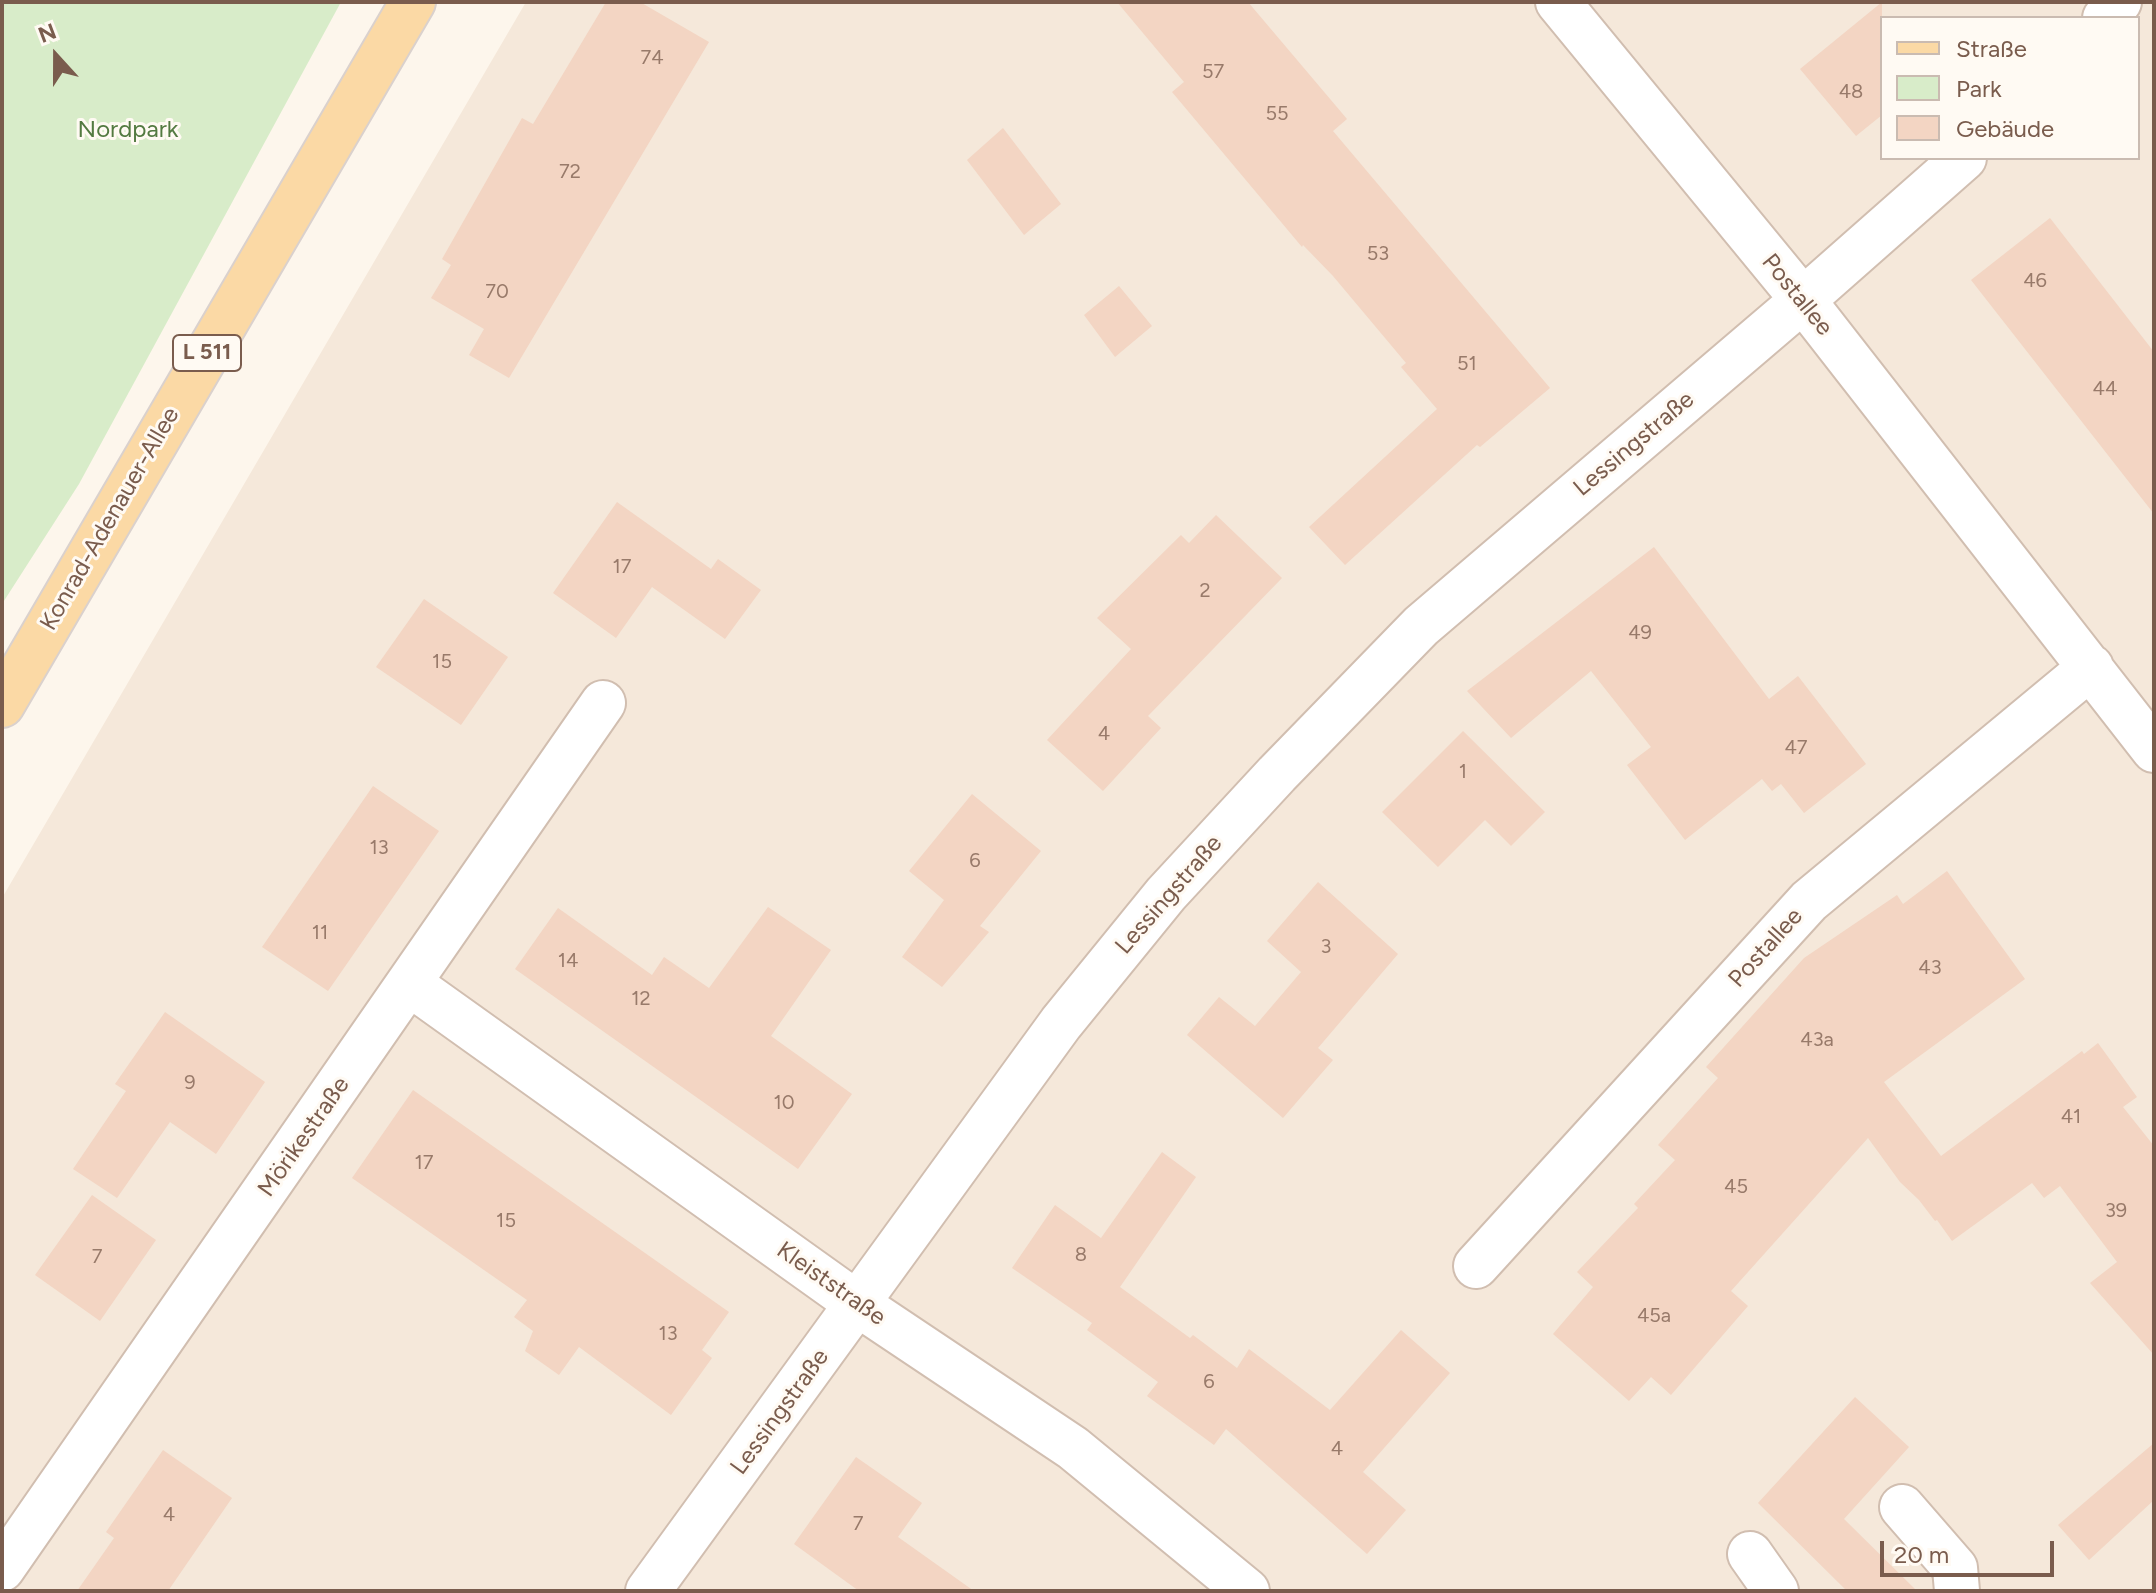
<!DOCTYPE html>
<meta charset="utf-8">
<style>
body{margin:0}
#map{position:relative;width:2156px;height:1593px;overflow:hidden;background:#fdf6ec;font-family:Figtree,sans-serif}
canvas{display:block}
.frame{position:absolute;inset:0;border:4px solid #7a5c4d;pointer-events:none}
.legend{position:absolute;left:1880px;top:16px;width:260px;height:144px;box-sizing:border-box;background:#fffaf3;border:2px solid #cabbb1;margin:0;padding:10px 14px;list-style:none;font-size:24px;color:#7a5c4d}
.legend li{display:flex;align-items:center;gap:16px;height:40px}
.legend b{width:40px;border:2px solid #cabbb1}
.north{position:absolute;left:16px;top:16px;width:80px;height:80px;-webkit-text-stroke:6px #fffaf3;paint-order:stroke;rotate:339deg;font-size:22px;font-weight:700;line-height:32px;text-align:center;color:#7a5c4d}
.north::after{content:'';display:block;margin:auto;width:28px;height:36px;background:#7a5c4d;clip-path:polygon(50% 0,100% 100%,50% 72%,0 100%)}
.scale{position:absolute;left:1880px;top:1541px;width:174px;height:36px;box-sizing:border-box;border:4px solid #7a5c4d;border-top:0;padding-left:10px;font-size:24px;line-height:28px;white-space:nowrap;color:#7a5c4d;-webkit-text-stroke:6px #fffaf3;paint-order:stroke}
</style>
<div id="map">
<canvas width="2156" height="1593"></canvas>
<div class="frame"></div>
<ul class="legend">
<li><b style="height:10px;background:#fbd9a5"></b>Straße</li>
<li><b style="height:22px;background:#d8ecc9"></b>Park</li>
<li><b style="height:22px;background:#f3d5c3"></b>Gebäude</li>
</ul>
<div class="north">N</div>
<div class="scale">20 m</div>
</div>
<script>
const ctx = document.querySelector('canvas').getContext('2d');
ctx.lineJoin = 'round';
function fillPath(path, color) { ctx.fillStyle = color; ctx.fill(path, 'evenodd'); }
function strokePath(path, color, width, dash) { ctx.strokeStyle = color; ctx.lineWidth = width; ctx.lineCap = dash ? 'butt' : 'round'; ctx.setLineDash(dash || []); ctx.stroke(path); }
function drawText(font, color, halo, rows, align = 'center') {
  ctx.font = font + ' Figtree,sans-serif'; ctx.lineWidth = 6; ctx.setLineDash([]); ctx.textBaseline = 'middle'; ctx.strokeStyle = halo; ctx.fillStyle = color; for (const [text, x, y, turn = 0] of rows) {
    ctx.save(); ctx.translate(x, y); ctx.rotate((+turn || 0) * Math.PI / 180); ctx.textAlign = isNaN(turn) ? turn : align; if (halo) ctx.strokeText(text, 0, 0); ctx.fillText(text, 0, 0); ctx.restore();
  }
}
const residential = new Path2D(`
 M526,2H2154V1591H2V898ZM1882,18H2138V158H1882Z`);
const green = new Path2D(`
 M2,2H341L79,484L2,604Z`);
const building = new Path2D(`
 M606,2H640L709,42L509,378L469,355L484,329L431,298L451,265L442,259L522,118L533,124Z
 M1117,2H1248L1347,119L1333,131L1550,388L1480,447L1477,445L1345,565L1309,527L1437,409L1401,367L1406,363L1333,276L1303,245L1302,247L1172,92L1184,82Z
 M1882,2V115L1856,136L1800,69Z
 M1003,128L1061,204L1024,235L967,160Z
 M2050,218L2154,352V514L1971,280Z
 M1119,286L1152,326L1115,357L1084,315Z
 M617,502L711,569L718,559L761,590L725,639L652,587L616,638L553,593Z
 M1216,515L1282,578L1148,716L1161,728L1103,791L1047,740L1131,649L1097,618L1181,535L1189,543Z
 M1654,547L1769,699L1798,676L1866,764L1804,813L1781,784L1772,791L1762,779L1685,840L1627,765L1651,747L1591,671L1511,738L1467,691Z
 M424,599L508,657L461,725L376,667Z
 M1463,731L1545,812L1511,846L1485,820L1438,867L1382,812Z
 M373,786L439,831L328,991L262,947Z
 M972,794L1041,851L980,926L989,932L942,987L902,957L944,900L909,871Z
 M1947,871L2025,979L1884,1082L1941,1156L2082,1051L2084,1054L2098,1043L2137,1097L2123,1107L2154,1146V1355L2090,1283L2117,1262L2060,1186L2044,1198L2032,1183L1952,1241L1937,1220L1935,1221L1919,1200L1900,1182L1868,1138L1731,1291L1748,1306L1671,1395L1651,1377L1629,1401L1553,1334L1593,1287L1577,1272L1638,1208L1634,1204L1675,1160L1658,1145L1718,1078L1706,1067L1804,958L1897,895L1903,904Z
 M1318,882L1398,954L1318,1048L1333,1060L1283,1118L1187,1035L1219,997L1255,1026L1301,972L1267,941Z
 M768,907L831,950L771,1036L852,1094L798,1169L515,969L558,908L652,975L664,957L709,988Z
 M165,1012L265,1082L216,1154L170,1122L117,1198L73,1169L126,1091L115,1084Z
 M413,1090L729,1312L702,1350L712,1358L671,1415L579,1347L559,1375L525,1351L533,1331L514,1317L527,1300L352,1178Z
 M1162,1152L1196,1177L1120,1287L1190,1338L1193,1335L1237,1368L1249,1349L1330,1410L1401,1330L1450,1373L1363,1472L1406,1510L1367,1554L1226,1429L1214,1445L1147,1396L1158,1382L1087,1330L1092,1323L1012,1268L1055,1205L1101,1238Z
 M92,1195L156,1240L100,1321L35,1275Z
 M1855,1397L1909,1447L1844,1519L1917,1591H1847L1758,1503Z
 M2154,1443V1500L2089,1560L2058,1525Z
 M163,1450L232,1498L168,1591H77L114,1538L106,1532Z
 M856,1457L922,1503L898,1537L974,1591H859L794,1544Z`);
const minor = new Path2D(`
 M1558,2L1803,300L2154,750
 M2105,18L2119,2
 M410,984L859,1305L1073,1448L1247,1591
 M1476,1266L1809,901L2091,667
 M1902,1507L1955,1568L1957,1591
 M1750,1554L1776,1591
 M2,1569L603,703
 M648,1591L1061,1023L1166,894L1277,774L1421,626L1803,300L1964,158`);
const major = new Path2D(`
 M2,705L413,2`);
const numberNames = [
 ["74",652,58],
 ["57",1213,72],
 ["48",1851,92],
 ["55",1277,114],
 ["72",570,172],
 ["53",1378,254],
 ["46",2035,281],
 ["70",497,292],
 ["51",1467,364],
 ["44",2105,389],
 ["17",622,567],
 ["2",1205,591],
 ["49",1640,633],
 ["15",442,662],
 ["4",1104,734],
 ["47",1796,748],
 ["1",1463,772],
 ["13",379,848],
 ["6",975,861],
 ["11",320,933],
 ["3",1326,947],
 ["14",568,961],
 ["43",1930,968],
 ["12",641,999],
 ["43a",1817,1040],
 ["9",190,1083],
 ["10",784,1103],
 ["41",2071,1117],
 ["17",424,1163],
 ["45",1736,1187],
 ["39",2116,1211],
 ["15",506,1221],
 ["8",1081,1255],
 ["7",97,1257],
 ["45a",1654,1316],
 ["13",668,1334],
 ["6",1209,1382],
 ["4",1337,1449],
 ["4",169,1515],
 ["7",858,1524]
];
const shields = [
 [207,353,68]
];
const shieldNames = [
 ["L 511",207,353]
];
const parkNames = [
 ["Nordpark",128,130]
];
const streetNames = [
 ["Postallee",1797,295,51],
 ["Lessingstraße",1634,444,-40],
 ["Konrad-Adenauer-Allee",110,519,-60],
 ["Lessingstraße",1169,895,-49],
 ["Postallee",1766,948,-48],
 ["Mörikestraße",304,1137,-55],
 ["Kleiststraße",831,1284,35],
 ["Lessingstraße",780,1412,-54]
];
fillPath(residential, '#f5e8da');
fillPath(green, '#d8ecc9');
fillPath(building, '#f3d5c3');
strokePath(minor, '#d1beb0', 48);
strokePath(major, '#dad1cd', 48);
strokePath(minor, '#fff', 44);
strokePath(major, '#fbd9a5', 44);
drawText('20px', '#987a6a', null, numberNames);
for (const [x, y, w] of shields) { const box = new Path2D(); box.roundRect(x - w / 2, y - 18, w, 36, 6); ctx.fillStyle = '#fffaf3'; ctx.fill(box); strokePath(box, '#7a5c4d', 2); }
drawText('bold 22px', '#7a5c4d', null, shieldNames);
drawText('24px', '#537a41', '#fffaf3', parkNames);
drawText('24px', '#7a5c4d', '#fffaf3', streetNames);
</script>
